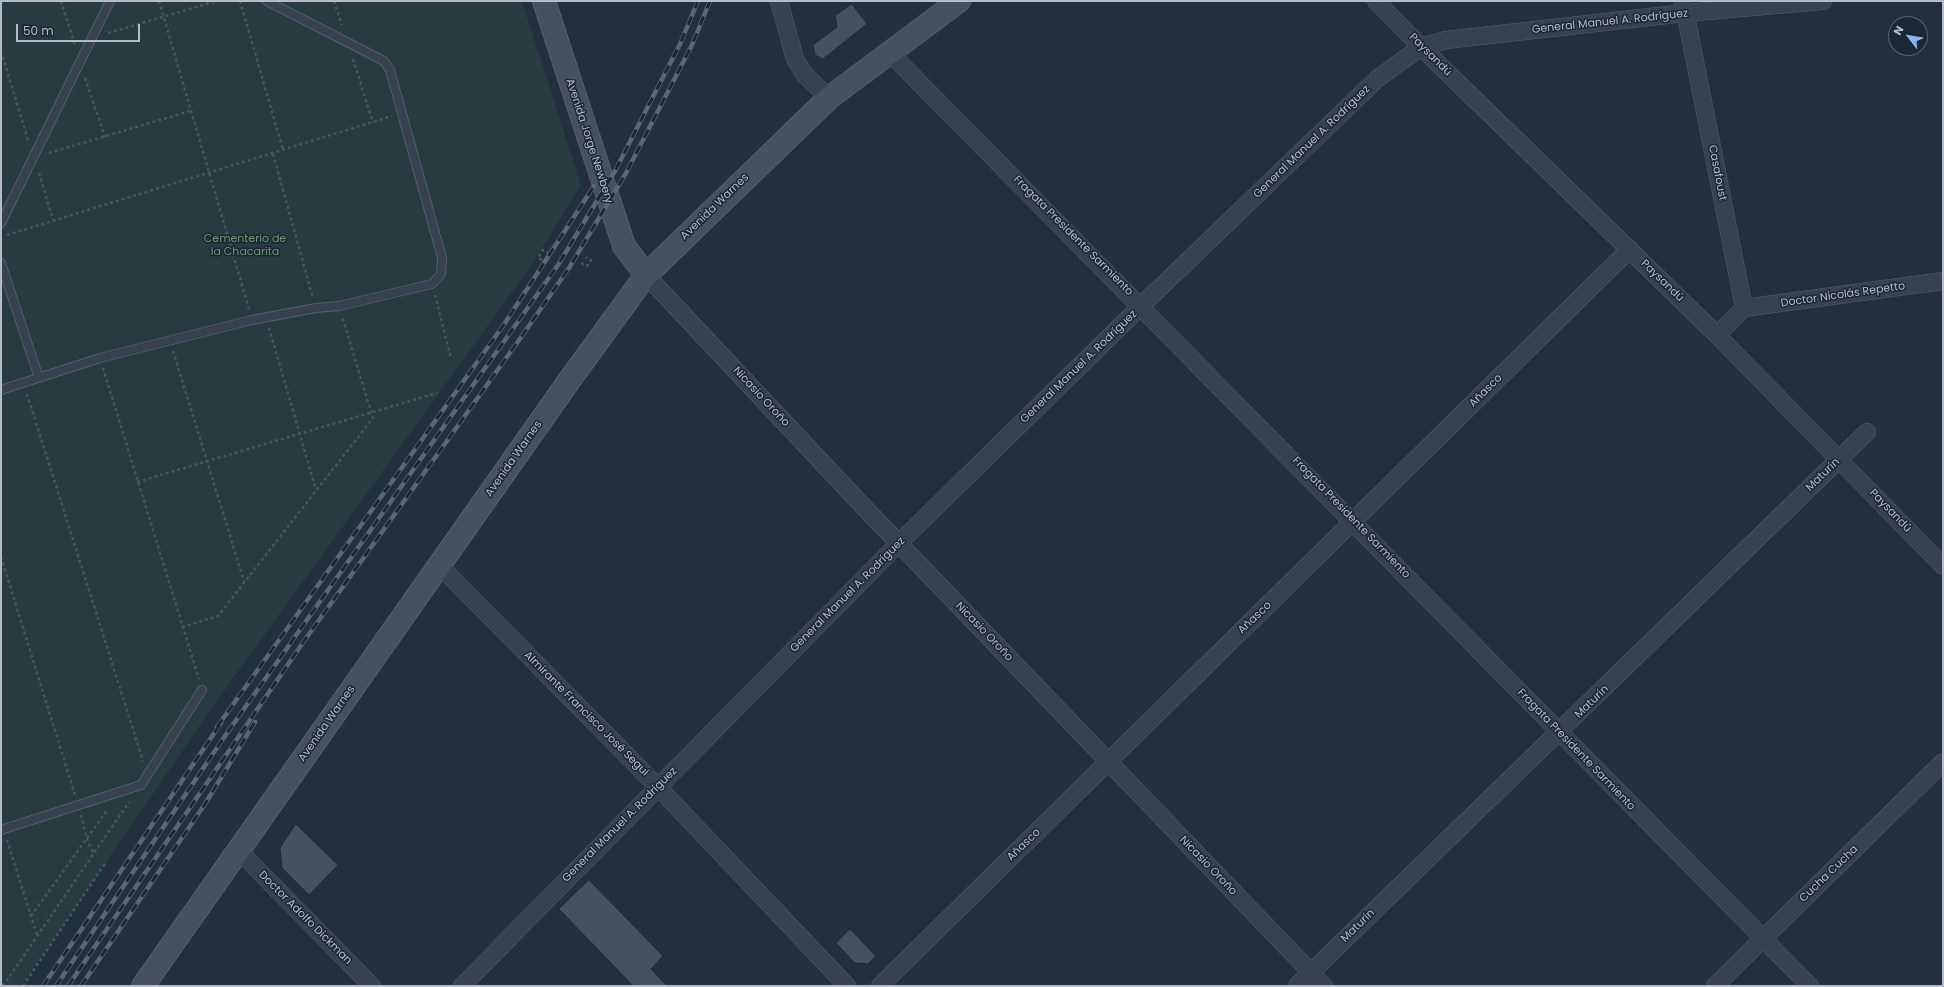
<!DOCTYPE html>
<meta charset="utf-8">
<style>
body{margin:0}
#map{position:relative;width:1944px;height:987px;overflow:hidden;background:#242f3e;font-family:Poppins,sans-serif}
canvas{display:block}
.frame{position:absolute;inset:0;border:2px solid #b4bcc9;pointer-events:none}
.north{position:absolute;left:1888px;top:16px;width:40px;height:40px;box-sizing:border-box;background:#1d2633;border:1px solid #59626f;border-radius:50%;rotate:301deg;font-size:11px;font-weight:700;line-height:16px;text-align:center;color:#b4bcc9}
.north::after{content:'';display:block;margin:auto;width:14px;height:18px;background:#8ab4f8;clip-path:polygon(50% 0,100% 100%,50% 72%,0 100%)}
.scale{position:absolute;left:16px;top:24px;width:124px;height:18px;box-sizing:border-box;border:2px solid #b4bcc9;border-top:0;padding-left:5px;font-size:12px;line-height:14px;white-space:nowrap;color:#b4bcc9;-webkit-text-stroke:3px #1d2633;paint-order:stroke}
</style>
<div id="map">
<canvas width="1944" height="987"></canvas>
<div class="frame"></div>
<div class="north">N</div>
<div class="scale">50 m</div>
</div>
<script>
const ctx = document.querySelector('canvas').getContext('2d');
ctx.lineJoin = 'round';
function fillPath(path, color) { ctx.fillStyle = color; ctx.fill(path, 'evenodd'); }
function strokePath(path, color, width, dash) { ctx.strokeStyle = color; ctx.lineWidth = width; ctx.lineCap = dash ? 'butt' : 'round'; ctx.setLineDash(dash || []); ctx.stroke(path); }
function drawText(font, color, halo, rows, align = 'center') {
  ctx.font = font + ' Poppins,sans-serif'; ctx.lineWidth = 3; ctx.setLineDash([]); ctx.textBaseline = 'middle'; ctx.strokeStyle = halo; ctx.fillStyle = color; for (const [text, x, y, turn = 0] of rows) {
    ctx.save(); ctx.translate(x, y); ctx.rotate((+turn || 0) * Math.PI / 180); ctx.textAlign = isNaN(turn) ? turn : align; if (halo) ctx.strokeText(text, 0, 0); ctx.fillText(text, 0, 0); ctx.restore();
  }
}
const green = new Path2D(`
 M1,1H522L581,185L533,263L214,705L21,986H1Z`);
const building = new Path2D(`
 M852,4L867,24L823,59L815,55L813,45L837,27L835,16Z
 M296,824L338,865L309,895L282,868L280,848Z
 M589,880L663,956L651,969L667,986H633L559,909Z
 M850,929L876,956L868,964L855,963L836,943Z`);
const path = new Path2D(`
 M61,1L75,45
 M159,1L249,309
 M240,1L283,150
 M334,1L342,25
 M108,33L217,1
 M1,51L28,140
 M353,59L373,123
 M85,78L105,137
 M49,153L190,111
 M273,154L313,298
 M39,173L53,220
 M7,235L392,116
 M542,260L538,258L543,250L548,253
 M581,263L587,266L591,260L586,257
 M435,295L451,358
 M269,328L316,490
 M173,351L244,581
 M103,368L199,679
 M27,394L143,761
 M137,482L437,393
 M1,557L75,795
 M182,627L218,616L373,418L342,316
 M81,815L87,839L93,853
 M7,840L37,935
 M31,916L108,809
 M3,986L129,802
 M23,986L106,862`);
const service = new Path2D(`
 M1,223L110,1
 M1,263L39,378
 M1,390L100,358L252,320L316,308L339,306L432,284L441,274L442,258L390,70L384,61L267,1
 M1,830L141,785L202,690`);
const minor = new Path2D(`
 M779,1L795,59L805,75L829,98
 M1376,1L1421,47L1717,335L1943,566
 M1683,1L1744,308
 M889,52C1198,362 1503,675 1810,986
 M646,275L861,504L1324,986
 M1744,308L1943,281
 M1717,335L1744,308
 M439,565L658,787L847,986
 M238,850L372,986
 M462,986L899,543L1142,305L1377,79L1421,47L1446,40L1685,13L1823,1
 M880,986L1630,249
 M1297,986L1867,432
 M1715,986L1943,762`);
const secondary = new Path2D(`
 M544,1L624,246L646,275
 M143,986L571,378L646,275L829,98L959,1`);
const rail = new Path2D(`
 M217,727L505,323L594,186
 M43,986L221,723
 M56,986L227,733L558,265L615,171L680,44L698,1
 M68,986L302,644L524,333L569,268L626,173L692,45L710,1
 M81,986L205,804L255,722`);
const streetNames = [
 ["General Manuel A. Rodríguez",1610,22,-6],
 ["Paysandú",1430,55,45],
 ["Avenida Jorge Newbery",589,141,72],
 ["General Manuel A. Rodríguez",1312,142,-44],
 ["Casafoust",1717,173,79],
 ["Avenida Warnes",715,207,-44],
 ["Fragata Presidente Sarmiento",1073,236,45],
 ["Paysandú",1662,281,44],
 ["Doctor Nicolás Repetto",1843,295,-8],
 ["General Manuel A. Rodríguez",1079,367,-44],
 ["Añasco",1486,391,-45],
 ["Nicasio Oroño",761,397,47],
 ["Avenida Warnes",514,459,-55],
 ["Maturín",1823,475,-44],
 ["Paysandú",1890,511,46],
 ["Fragata Presidente Sarmiento",1351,518,46],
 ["General Manuel A. Rodríguez",848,595,-45],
 ["Añasco",1255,618,-44],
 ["Nicasio Oroño",984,632,46],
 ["Maturín",1592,702,-44],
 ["Almirante Francisco José Seguí",586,714,45],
 ["Avenida Warnes",327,724,-55],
 ["Fragata Presidente Sarmiento",1576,750,46],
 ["General Manuel A. Rodríguez",620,825,-45],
 ["Añasco",1024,845,-44],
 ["Nicasio Oroño",1208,866,46],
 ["Cucha Cucha",1829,874,-44],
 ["Doctor Adolfo Dickman",305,918,45],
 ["Maturín",1358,926,-44]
];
const parkNames = [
 ["Cementerio de",245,239],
 ["la Chacarita",245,252]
];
fillPath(green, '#263c3f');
fillPath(building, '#455162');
strokePath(building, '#1f2835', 1);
strokePath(service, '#565f6c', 10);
strokePath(minor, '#565f6c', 18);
strokePath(secondary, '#565f6c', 24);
strokePath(path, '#44595c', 2.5, [3, 3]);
strokePath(service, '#38414e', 8);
strokePath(minor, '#38414e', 17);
strokePath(secondary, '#465061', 22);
strokePath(rail, '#5a6575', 4.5);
strokePath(rail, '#1d2633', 3, [9]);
drawText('11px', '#b4bcc9', '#1d2633', streetNames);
drawText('11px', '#6b9a76', '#1d2633', parkNames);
</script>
